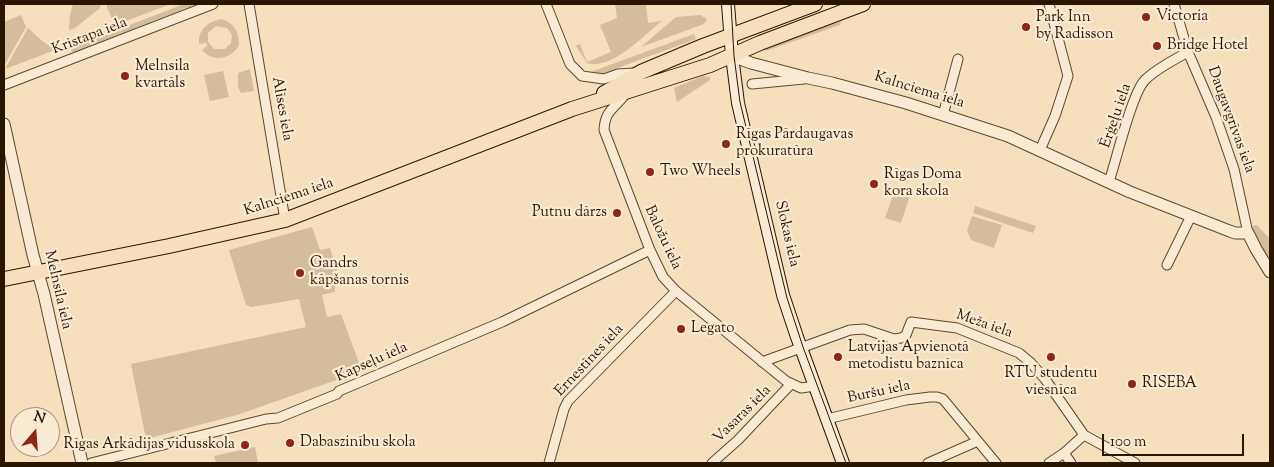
<!DOCTYPE html>
<meta charset="utf-8">
<style>
body{margin:0}
#map{position:relative;width:1274px;height:467px;overflow:hidden;background:#f6dfbb;font-family:"Sorts Mill Goudy",serif}
canvas{display:block}
.frame{position:absolute;inset:0;border:5px solid #291601;pointer-events:none}
.north{position:absolute;left:10px;top:407px;width:50px;height:50px;box-sizing:border-box;background:#f9ead3;border:1px solid #a6957f;border-radius:50%;rotate:18deg;font-size:14px;font-weight:700;line-height:20px;text-align:center;color:#291601}
.north::after{content:'';display:block;margin:auto;width:18px;height:22px;background:#8f2418;clip-path:polygon(50% 0,100% 100%,50% 72%,0 100%)}
.scale{position:absolute;left:1102px;top:434px;width:142px;height:22px;box-sizing:border-box;border:2px solid #291601;border-top:0;padding-left:6px;font-size:15px;line-height:18px;white-space:nowrap;color:#291601;-webkit-text-stroke:4px #f9ead3;paint-order:stroke}
</style>
<div id="map">
<canvas width="1274" height="467"></canvas>
<div class="frame"></div>
<div class="north">N</div>
<div class="scale">100 m</div>
</div>
<script>
const ctx = document.querySelector('canvas').getContext('2d');
ctx.lineJoin = 'round';
function fillPath(path, color) { ctx.fillStyle = color; ctx.fill(path, 'evenodd'); }
function strokePath(path, color, width, dash) { ctx.strokeStyle = color; ctx.lineWidth = width; ctx.lineCap = dash ? 'butt' : 'round'; ctx.setLineDash(dash || []); ctx.stroke(path); }
function drawText(font, color, halo, rows, align = 'center') {
  ctx.font = font + ' "Sorts Mill Goudy",serif'; ctx.lineWidth = 4.5; ctx.setLineDash([]); ctx.textBaseline = 'middle'; ctx.strokeStyle = halo; ctx.fillStyle = color; for (const [text, x, y, turn = 0] of rows) {
    ctx.save(); ctx.translate(x, y); ctx.rotate((+turn || 0) * Math.PI / 180); ctx.textAlign = isNaN(turn) ? turn : align; if (halo) ctx.strokeText(text, 0, 0); ctx.fillText(text, 0, 0); ctx.restore();
  }
}
const green = new Path2D(`
 M73,4H101L100,8L75,28L69,30L70,15Z
 M107,4H171L115,25L107,8Z
 M184,4H197L75,52H72L70,48Z
 M615,4H646L648,23L662,21C644,35 611,71 587,63L576,46L580,44L587,62L611,52L600,25L617,18Z
 M21,15L26,27L4,66V22Z
 M700,15L707,19L704,24L641,47L676,17Z
 M222,19C235,24 239,32 239,45C232,59 213,63 202,50L207,46L206,43L199,44C198,29 209,21 222,19ZM216,26L227,28L232,35L231,43L225,49H214L208,42V33Z
 M841,22L840,25L766,51L765,48L827,25Z
 M28,28L41,40L55,50L5,69Z
 M694,34L696,39L604,73H588Z
 M250,69L254,91L241,93L238,87V73Z
 M223,71L229,97L210,101L204,75Z
 M703,76L710,77V80L677,102L674,88Z
 M896,187L911,192L901,223L885,218Z
 M975,206L1036,226L1033,233L973,213Z
 M972,216L1002,225L994,248L971,240L967,231Z
 M1257,225L1270,239V262L1259,244L1252,226Z
 M312,227L320,250L330,248L341,284L335,286V292L322,295L327,317L341,314L362,371L237,415L146,439L131,364L306,327L299,299L251,307L246,305L229,250Z
 M255,447L258,463H216L214,456Z`);
const minor = new Path2D(`
 M249,4L285,220
 M546,4L570,64L582,76L604,79L618,74L634,73
 M1174,4L1188,52L1216,117L1234,169L1248,233
 M752,84L804,79
 M4,85L213,4
 M626,93C616,108 605,109 604,130L650,250L663,277L676,291L786,381L801,388L815,386
 M943,115L958,59
 M1040,150L1055,116L1068,76L1049,4
 M1109,182C1116,161 1132,93 1145,80C1157,68 1174,60 1188,52
 M1167,265L1191,216
 M762,362L850,330L864,329L894,339L901,338L906,335L911,322L957,328L1019,353L1031,363L1045,379L1084,435L1135,463
 M827,419L906,400L930,397H937L943,399L996,463
 M1064,453L1071,463
 M91,463L266,419L278,418L337,394L339,391L502,322L650,250
 M549,463L564,409L568,401L676,291
 M712,463L738,440L791,384
 M928,463L978,441
 M1049,463L1064,453L1084,435`);
const tertiary = new Path2D(`
 M732,56L751,63L808,78L832,83L906,103L1008,136L1130,192L1227,230L1235,233H1248L1256,249L1270,272
 M4,124L33,255L44,294L82,463`);
const secondary = new Path2D(`
 M728,4L732,56L738,103L783,295L797,337L843,463`);
const primary = new Path2D(`
 M604,93L641,72L703,46L815,4
 M4,279L169,246L285,220L572,109L710,65L760,43L863,4`);
const tram = new Path2D(`
 M731,4L734,56L740,102L787,298L803,347L846,463`);
const markers = [
 [1146,17,5,"#8f2418"],
 [1026,27,5,"#8f2418"],
 [1157,46,5,"#8f2418"],
 [125,76,5,"#8f2418"],
 [726,144,5,"#8f2418"],
 [650,172,5,"#8f2418"],
 [874,184,5,"#8f2418"],
 [617,213,5,"#8f2418"],
 [300,273,5,"#8f2418"],
 [681,329,5,"#8f2418"],
 [838,357,5,"#8f2418"],
 [1051,357,5,"#8f2418"],
 [1132,384,5,"#8f2418"],
 [290,443,5,"#8f2418"],
 [245,445,5,"#8f2418"]
];
const poiNames = [
 ["Victoria",1156,17],
 ["Park Inn",1036,18],
 ["by Radisson",1036,35],
 ["Bridge Hotel",1167,46],
 ["Melnsila",135,67],
 ["kvartāls",135,84],
 ["Rīgas Pārdaugavas",736,135],
 ["prokuratūra",736,152],
 ["Two Wheels",660,172],
 ["Rīgas Doma",884,175],
 ["kora skola",884,192],
 ["Putnu dārzs",607,213,"right"],
 ["Gandrs",310,264],
 ["kāpšanas tornis",310,281],
 ["Legato",691,329],
 ["Latvijas Apvienotā",848,348],
 ["metodistu baznīca",848,365],
 ["RTU studentu",1051,374,"center"],
 ["viesnīca",1051,391,"center"],
 ["RISEBA",1142,384],
 ["Dabaszinību skola",300,443],
 ["Rīgas Arkādijas vidusskola",235,445,"right"]
];
const streetNames = [
 ["Kristapa iela",90,37,-21],
 ["Kalnciema iela",919,91,17],
 ["Alīses iela",281,109,80],
 ["Ērģeļu iela",1117,116,-71],
 ["Daugavgrīvas iela",1230,120,70],
 ["Kalnciema iela",289,198,-18],
 ["Slokas iela",786,234,77],
 ["Baložu iela",662,238,65],
 ["Melnsila iela",57,290,77],
 ["Meža iela",984,325,19],
 ["Ernestīnes iela",590,361,-47],
 ["Kapseļu iela",372,363,-24],
 ["Buršu iela",879,393,-12],
 ["Vasaras iela",743,415,-45]
];
fillPath(green, '#d3bd9b');
strokePath(minor, '#5c4830', 11);
strokePath(tertiary, '#5c4830', 13);
strokePath(secondary, '#291601', 14);
strokePath(primary, '#291601', 16);
strokePath(minor, '#f9ead3', 9);
strokePath(tertiary, '#f9ead3', 11);
strokePath(secondary, '#f9ead3', 12);
strokePath(primary, '#f6dfbb', 14);
strokePath(tram, '#291601', 1);
for (const [x, y, r, color] of markers) { const dot = new Path2D(); dot.arc(x, y, r, 0, 2 * Math.PI); ctx.fillStyle = color; ctx.fill(dot); strokePath(dot, '#f9ead3', 2); }
drawText('15px', '#291601', '#f9ead3', poiNames, 'left');
drawText('15px', '#291601', '#f9ead3', streetNames);
</script>
